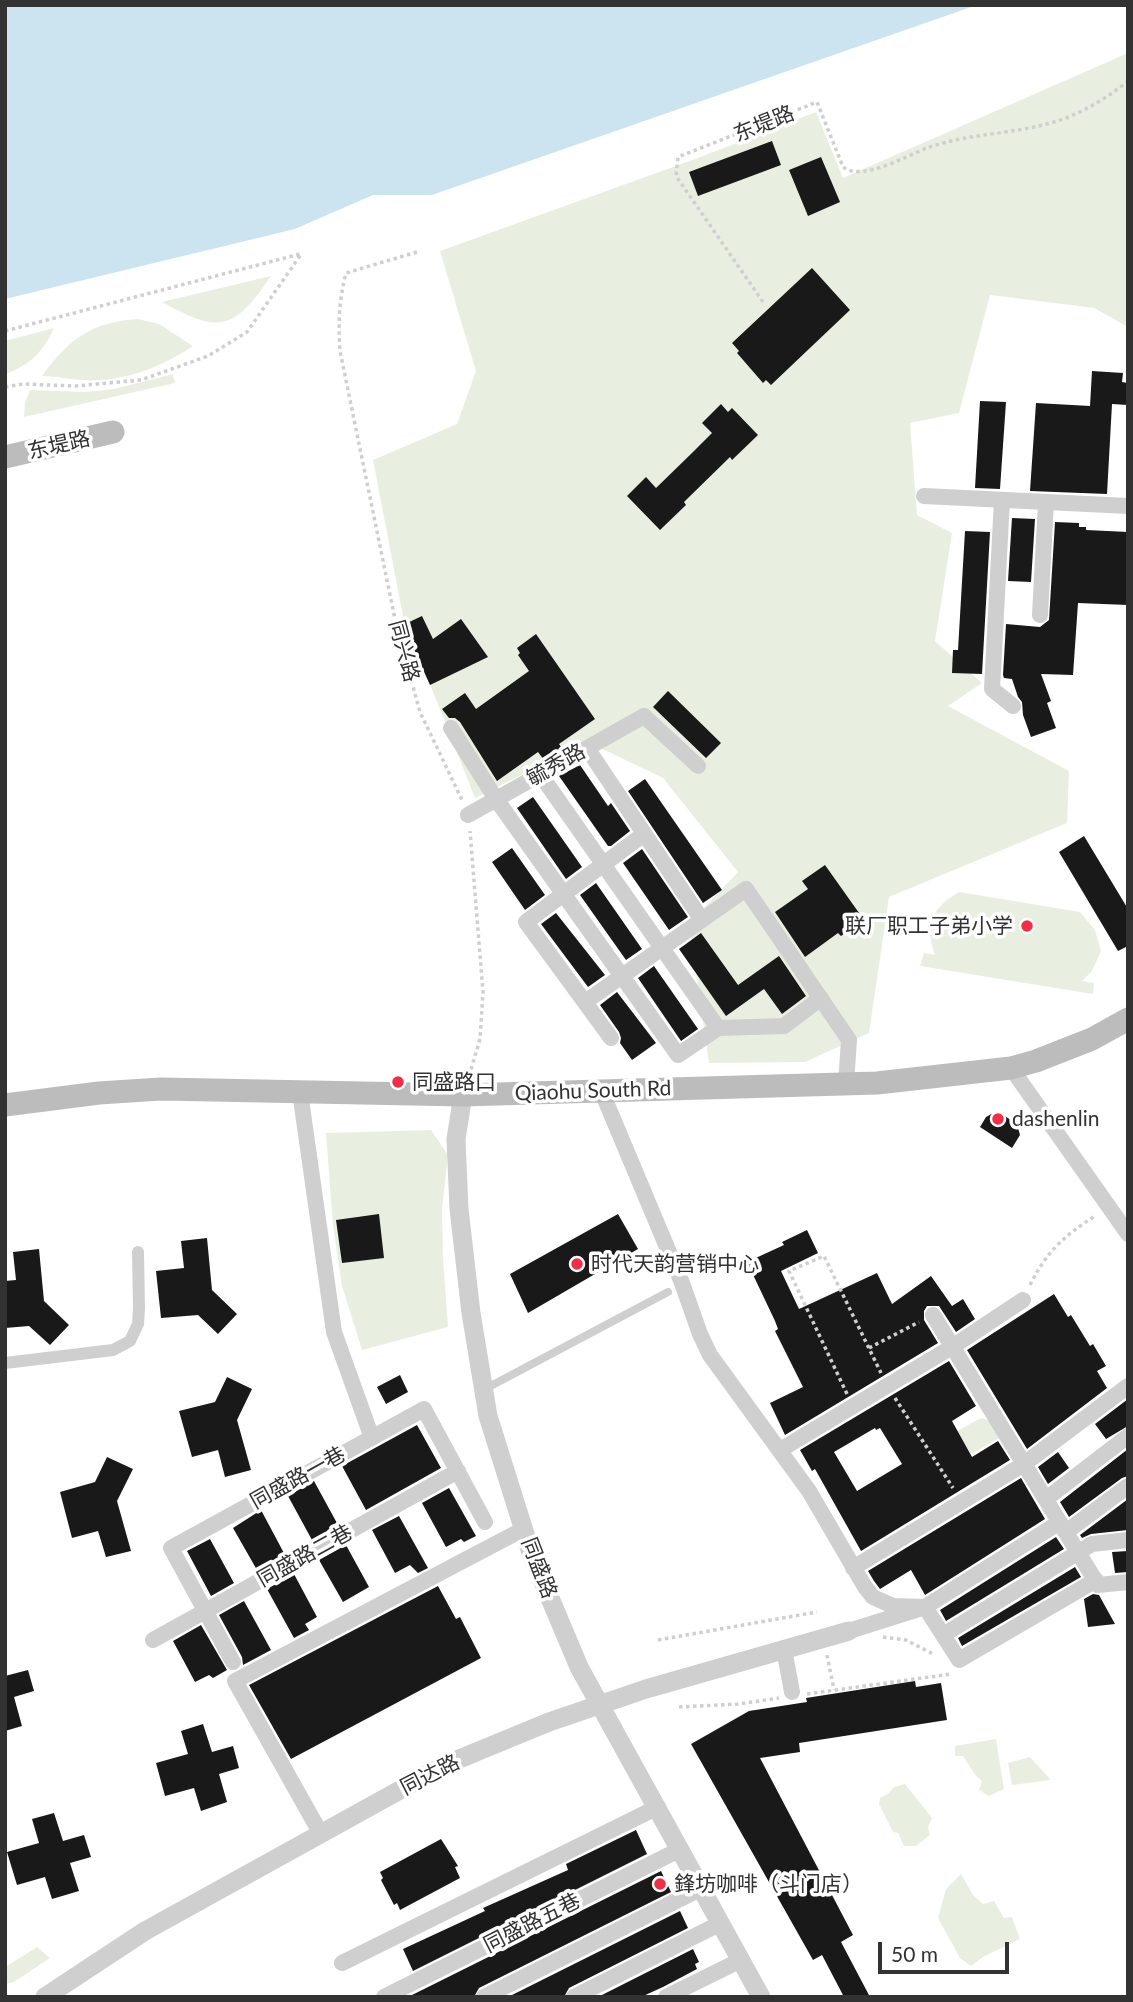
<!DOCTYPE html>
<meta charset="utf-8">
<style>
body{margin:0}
#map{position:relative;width:1133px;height:2002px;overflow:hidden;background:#fff;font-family:Lato,sans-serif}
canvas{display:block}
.frame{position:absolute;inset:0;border:7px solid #323232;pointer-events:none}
.scale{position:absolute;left:878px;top:1942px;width:131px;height:32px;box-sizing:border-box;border:4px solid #323232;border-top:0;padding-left:9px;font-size:21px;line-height:24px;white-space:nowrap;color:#323232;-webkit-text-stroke:5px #fff;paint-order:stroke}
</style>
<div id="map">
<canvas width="1133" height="2002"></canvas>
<div class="frame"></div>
<div class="scale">50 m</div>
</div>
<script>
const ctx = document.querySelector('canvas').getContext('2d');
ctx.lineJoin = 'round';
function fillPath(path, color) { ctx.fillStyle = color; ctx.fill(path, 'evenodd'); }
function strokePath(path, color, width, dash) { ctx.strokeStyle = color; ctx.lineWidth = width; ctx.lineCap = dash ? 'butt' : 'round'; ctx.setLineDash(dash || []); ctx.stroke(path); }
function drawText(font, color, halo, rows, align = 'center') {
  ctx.font = font + ' Lato,"Noto Sans SC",sans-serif'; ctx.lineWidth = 7; ctx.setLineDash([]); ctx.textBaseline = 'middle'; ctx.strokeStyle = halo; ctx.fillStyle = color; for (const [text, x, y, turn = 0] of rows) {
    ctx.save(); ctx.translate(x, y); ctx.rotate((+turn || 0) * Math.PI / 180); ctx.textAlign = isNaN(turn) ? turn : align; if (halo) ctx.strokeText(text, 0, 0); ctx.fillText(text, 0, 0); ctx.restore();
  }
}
const green = new Path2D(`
 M1128,53V327L1094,308L990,295L959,413L910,423L917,515L952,533L935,641L982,683L948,706L1069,771L1067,823L889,897L869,1033L805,1062L709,1063L689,924L738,872L663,778L588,742L475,798L403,616L373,460L457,424L476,371L440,251L698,158L816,112L843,178Z
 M271,276C234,331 219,334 162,302Z
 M138,319L159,324L193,346C161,367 125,382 86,380C71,380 57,376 42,376C69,339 91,322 138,319Z
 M54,328C44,351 29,366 5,374V341Z
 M173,374L175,383L24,417L25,403L30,390L86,392L114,389Z
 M959,892L1080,912L1095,930L1101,951L1092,971L1082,981L1094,983L1093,994L920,966L924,953L935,955C924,924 932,908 959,892Z
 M431,1130L448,1155L442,1209L443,1259L448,1327L362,1350L342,1286L333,1226L326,1133Z
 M981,1418C991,1419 998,1428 999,1438L971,1454L957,1431Z
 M996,1739L1004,1789L989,1796L979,1790L982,1781L976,1776L963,1756H955V1746Z
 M1030,1757L1051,1780L1012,1785L1008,1763Z
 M905,1784L932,1818L928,1827L930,1835L916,1846H904L898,1833L893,1832L879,1804L880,1798L889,1793L894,1787Z
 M961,1874L973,1895L983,1904L994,1901L1004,1918L1012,1917L1020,1939L983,1957L971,1966L960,1958L938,1918L946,1889Z
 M37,1947L50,1958L14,1982L5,1984V1967Z`);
const water = new Path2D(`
 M5,5H977L432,195H373L295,229L5,299Z`);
const building = new Path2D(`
 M772,141L781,165L698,196L689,172Z
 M821,157L840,202L808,216L789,170Z
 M812,268L850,310L771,385L766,380L763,383L737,353L739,351L732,343Z
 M1092,371L1123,373L1122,382L1128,383V405L1112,404L1107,494L1030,491L1036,403L1090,406Z
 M980,401L1006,402L1000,489L975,488Z
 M721,404L728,412L732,408L758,435L732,460L730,457L684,502L686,505L660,530L627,496L646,477L656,488L693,452L712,433L702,423Z
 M1012,518L1035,519L1031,582L1008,581Z
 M1055,522L1079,523V527H1086V530L1128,532V605L1078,603L1073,675L1041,674L1051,701L1047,703L1056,728L1031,737L1023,715L1022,702L1018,697L1012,679L1004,678L1003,675L1006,624L1040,627L1049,620Z
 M965,531L990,532L982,674L952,673L953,650H958Z
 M422,616L433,639L461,619L488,657L430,685L403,625Z
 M536,634L595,719L559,744L563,750L544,760L538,752L497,781L460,722L455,718H449L442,709L465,693L476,709L529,671L518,655L520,653L517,648Z
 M668,691L721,743L706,758L653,707Z
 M580,765L608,806L611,803L630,831L611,846H608L559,776Z
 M645,779L722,890L703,903L628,791Z
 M533,797L582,867L566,879L517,808Z
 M1084,836L1128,909V946L1118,951L1059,852Z
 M512,848L545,895L525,910L492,862Z
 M642,849L688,917L669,930L623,863Z
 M825,865L864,920L841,936L838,933L805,957L775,912L808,889L802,881Z
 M596,883L642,949L626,960L580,895Z
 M556,913L605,975L588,987L541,924Z
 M701,933L738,985L779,956L806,996L782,1014L764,989L726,1016L679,949Z
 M654,966L698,1029L681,1041L638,978Z
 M617,992L656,1043L632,1060L620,1043L621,1038L619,1032L600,1005Z
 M997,1111L1017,1124L1020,1135L1012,1148L980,1127L986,1117Z
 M379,1214L384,1258L342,1263L336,1220Z
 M618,1214L638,1249L528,1313L510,1274Z
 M807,1230L818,1253L781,1271L799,1309L877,1273L892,1304L931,1276L952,1306L963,1299L975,1319L956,1332L939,1306H927L924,1311V1320L938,1343L785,1435L770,1403L803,1387L775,1331L778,1329L775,1321L747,1262L784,1245L782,1242Z
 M207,1238L212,1290L237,1314L218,1334L198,1315L161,1318L156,1271L184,1268L181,1241Z
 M39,1249L44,1301L69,1325L50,1345L29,1326L5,1328V1281L16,1280L13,1252Z
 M1054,1294L1068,1317L1071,1315L1090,1346L1093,1344L1106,1366L1097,1371L1107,1388L1027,1449L967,1350Z
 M949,1361L976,1406L952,1421L972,1457L998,1441L1010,1460L861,1551L815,1469L812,1471L800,1450ZM875,1428L876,1430L880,1428L902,1464L857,1491L834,1452Z
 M400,1375L408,1392L386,1404L377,1387Z
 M227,1377L252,1389L237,1420L251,1470L225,1477L218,1450L192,1457L179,1411L215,1402Z
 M1128,1399V1426L1106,1439L1095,1424Z
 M417,1425L441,1468L366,1510L342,1466Z
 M1128,1449V1476L1122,1478L1069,1517L1060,1502Z
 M1058,1452L1069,1468L1048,1484L1038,1467Z
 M107,1457L133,1469L117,1501L131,1551L106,1557L98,1531L72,1538L60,1492L95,1482Z
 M1021,1478L1045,1519L925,1595L911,1570L880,1589L874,1581L868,1571Z
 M314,1481L338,1525L312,1540L288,1496Z
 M449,1488L476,1536L464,1542L461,1539L446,1547L422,1503Z
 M1128,1499V1530L1091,1534L1082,1538L1080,1535Z
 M261,1510L285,1555L257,1570L233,1528Z
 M399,1516L428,1568L418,1573L410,1565L395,1573L372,1530Z
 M1056,1537L1064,1549L946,1621L940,1610Z
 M210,1539L234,1583L211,1596L187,1551Z
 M346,1545L369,1587L343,1602L319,1560Z
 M1128,1551V1572L1115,1573L1112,1552Z
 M1075,1567L1081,1577L962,1646L958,1638Z
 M294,1574L317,1617L305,1624L309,1630L294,1638L267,1589Z
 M438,1586L456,1619L460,1617L481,1658L291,1759L249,1685Z
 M1093,1594L1099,1595L1115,1624L1088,1627L1084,1599Z
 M244,1601L271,1650L243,1665L242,1657L219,1615Z
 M201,1625L227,1670L213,1678L209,1675L195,1682L173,1641Z
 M28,1670L34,1691L14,1697L22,1726L5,1731V1676Z
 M915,1681L916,1687L941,1683L947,1720L799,1743L800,1752L760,1758L853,1935L841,1942L870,1997H844L822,1955L813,1960L691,1744L749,1711L807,1702L806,1698Z
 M203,1724L212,1752L233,1746L239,1768L219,1774L227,1802L201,1811L194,1788L165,1796L156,1763L188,1754L181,1731Z
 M54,1813L63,1841L84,1835L91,1857L70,1863L79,1891L52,1899L45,1877L17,1885L7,1852L39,1843L32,1819Z
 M636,1830L647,1854L413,1971L403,1949L485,1911L483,1908L568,1870L566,1864Z
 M441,1839L458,1866L455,1867L460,1878L400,1910L397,1903L394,1905L381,1880L383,1878L380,1872Z
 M661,1871L671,1892L479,1988L474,1997H408Z
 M680,1911L688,1928L569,1988L564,1997H508Z
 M693,1949L699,1962L695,1964L697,1969L663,1987L641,1997H598Z`);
const path = new Path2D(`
 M417,252L346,273C339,300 338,324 340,351L397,629L420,712L462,800
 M763,302L676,176L678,157L817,102L843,167C862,182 906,156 927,148C974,131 1028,135 1073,115C1092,107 1112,94 1128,81
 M5,331L300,254
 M5,387L23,384L76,386L141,380L208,356L247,332L302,253
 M469,1076L480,1039L483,992L470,831
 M1030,1285C1047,1251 1064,1236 1095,1216
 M869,1348L919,1322
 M847,1394L789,1271L824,1256L881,1373
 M895,1398L953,1488
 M883,1637L906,1640L935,1655
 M658,1640L817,1612
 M827,1655L834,1690
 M807,1694L951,1674
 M679,1707L738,1704L779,1698`);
const service = new Path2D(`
 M485,1389L668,1292`);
const pedestrian = new Path2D(`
 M5,1363L113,1350L130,1341L138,1324L139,1308L138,1252`);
const minor = new Path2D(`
 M924,496L1128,506
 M1002,500L992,689L1013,706
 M1040,615L1046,502
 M451,728L496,799L678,1055L718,1028L784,1026L821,998
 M587,748L702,920
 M540,774L718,1028
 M468,815L644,716L698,766
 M585,1002L746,889L849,1040L846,1084
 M611,1038L526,922L644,834
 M1011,1068L1128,1234
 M601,1090L682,1283L700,1334L710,1355L809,1491L865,1587L873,1597L893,1606L925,1607L959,1660L1096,1580
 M300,1092L334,1332L372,1438
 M933,1315L1098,1585L1128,1582
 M780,1450L952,1347L1023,1300
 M1046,1499L1128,1436
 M1066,1532L1128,1486
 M853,1568L1024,1464L1128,1386
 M849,1631L925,1607L1060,1522
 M943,1635L1092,1544L1128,1540
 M153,1640L458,1471
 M784,1649L792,1692
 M233,1662L171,1548L424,1409L485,1522
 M321,1834L235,1681L516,1533
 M342,1963L658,1807
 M384,1997L681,1849
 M484,1997L702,1888
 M574,1997L721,1923
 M666,1997L741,1960`);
const tertiary = new Path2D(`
 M463,1095L456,1139L459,1209L471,1313L488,1416L531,1553L579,1667L761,1997
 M45,1997L145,1931L447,1764L549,1722L646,1689L849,1631`);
const secondary = new Path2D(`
 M5,457L113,432
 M5,1105L99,1093L161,1089L463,1095L877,1083L1011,1068L1036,1061L1092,1039L1128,1019`);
const markers = [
 [1027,926,7,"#ef2e48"],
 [398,1082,7,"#ef2e48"],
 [998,1119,7,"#ef2e48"],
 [577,1264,7,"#ef2e48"],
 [660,1884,7,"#ef2e48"]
];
const streetNames = [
 ["东堤路",764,124,-22],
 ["东堤路",59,445,-13],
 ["同兴路",404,651,75],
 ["毓秀路",556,765,-29],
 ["Qiaohu South Rd",593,1091,-2],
 ["同盛路一巷",298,1478,-29],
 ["同盛路二巷",305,1556,-29],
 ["同盛路",539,1568,69],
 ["同达路",430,1775,-27],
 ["同盛路五巷",532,1923,-27]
];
const poiNames = [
 ["联厂职工子弟小学",1013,926,"right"],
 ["同盛路口",412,1082],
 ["dashenlin",1012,1119],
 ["时代天韵营销中心",591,1264],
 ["鋒坊咖啡（斗门店）",674,1884]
];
fillPath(green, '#e9efe0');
fillPath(water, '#cce4ef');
fillPath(building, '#191919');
strokePath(path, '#cfcfcf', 3.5, [3.5, 3.5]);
strokePath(service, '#cfcfcf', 8);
strokePath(pedestrian, '#cfcfcf', 12);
strokePath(minor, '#cfcfcf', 16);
strokePath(tertiary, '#cfcfcf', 19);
strokePath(secondary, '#bcbcbc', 23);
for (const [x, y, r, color] of markers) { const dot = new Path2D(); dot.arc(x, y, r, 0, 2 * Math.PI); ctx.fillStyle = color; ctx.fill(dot); strokePath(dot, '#fff', 2.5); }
drawText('21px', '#323232', '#fff', streetNames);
drawText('21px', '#323232', '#fff', poiNames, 'left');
</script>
